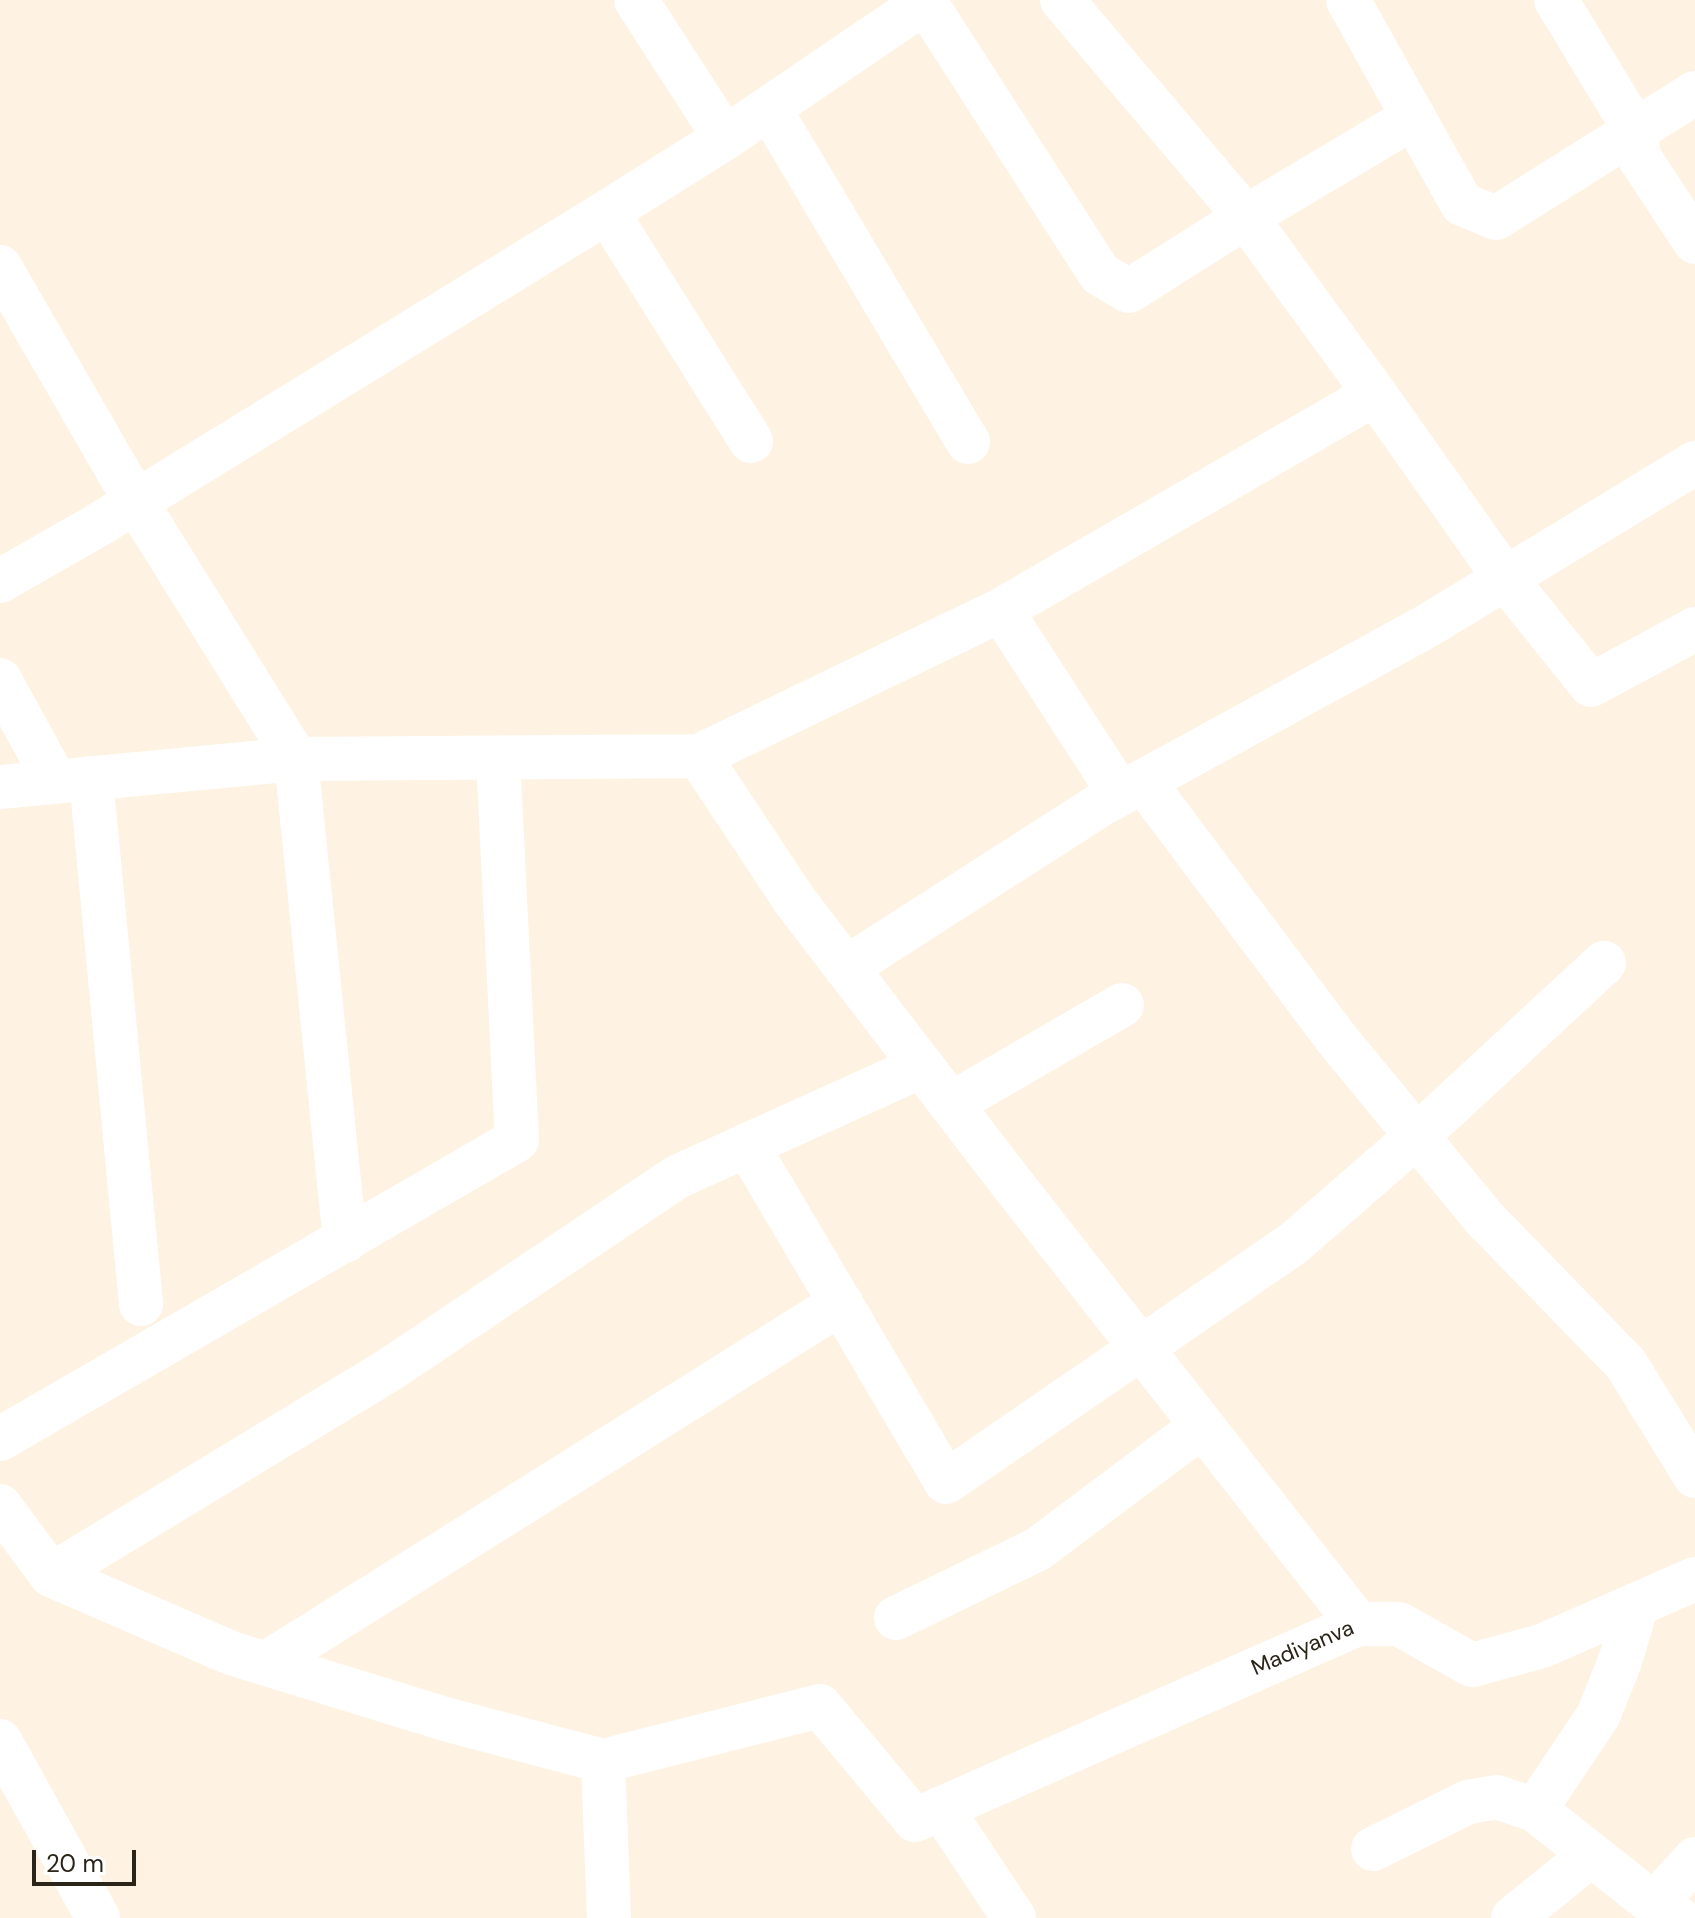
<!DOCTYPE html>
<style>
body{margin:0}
#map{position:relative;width:1695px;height:1918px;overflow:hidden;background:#fef3e2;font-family:"DM Sans",sans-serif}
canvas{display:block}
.scale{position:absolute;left:32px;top:1850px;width:104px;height:36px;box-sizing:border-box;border:4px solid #2a2419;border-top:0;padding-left:10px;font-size:24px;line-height:28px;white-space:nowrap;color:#2a2419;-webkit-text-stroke:6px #fff;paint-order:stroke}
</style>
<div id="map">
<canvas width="1695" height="1918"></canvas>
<div class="scale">20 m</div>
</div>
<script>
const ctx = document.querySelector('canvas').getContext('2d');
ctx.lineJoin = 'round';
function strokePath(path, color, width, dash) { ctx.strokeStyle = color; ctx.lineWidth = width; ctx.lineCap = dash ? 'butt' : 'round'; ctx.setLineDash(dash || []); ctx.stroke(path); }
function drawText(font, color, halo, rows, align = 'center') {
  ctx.font = font + ' "DM Sans",sans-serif'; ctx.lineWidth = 6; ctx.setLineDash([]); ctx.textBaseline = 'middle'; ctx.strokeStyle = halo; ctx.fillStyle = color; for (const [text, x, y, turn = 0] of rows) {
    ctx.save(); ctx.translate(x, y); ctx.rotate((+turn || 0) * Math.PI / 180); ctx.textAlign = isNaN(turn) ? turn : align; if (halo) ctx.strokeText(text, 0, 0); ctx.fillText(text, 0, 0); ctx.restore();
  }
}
const minor = new Path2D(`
 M636,0L725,138
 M924,0L1100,274L1129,291L1246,217L1414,117
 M1062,0L1246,217L1375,394L1505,578L1591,685L1695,629
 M1348,0L1462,204L1496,218L1695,93
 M1556,0L1635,130L1639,157L1695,242
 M769,108L968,442
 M607,212L751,441
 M0,267L136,502L296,759L699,756L795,901L1010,1181L1358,1624
 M0,581L98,525L607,212L725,138L928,0
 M1001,610L1120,794
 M0,680L55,781
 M699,756L1001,610L1375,394
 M91,778L141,1304
 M1143,781L1336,1038L1484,1218L1626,1364L1695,1476
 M0,787L296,759L345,1241
 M846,968L1100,805L1427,626L1695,463
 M951,1104L1122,1005
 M747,1145L946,1482L1294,1243L1417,1136L1604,963
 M0,1439L517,1140L498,758
 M0,1506L51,1575L231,1653L445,1719L603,1761L820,1706L915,1820L1358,1624H1399L1472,1665L1542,1646L1695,1579
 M51,1575L389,1370L677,1177L922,1066
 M896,1618L1038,1549L1202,1426
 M267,1663L841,1303
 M0,1741L98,1918
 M603,1761L609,1918
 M941,1808L1014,1918
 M1535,1810L1598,1716L1620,1661L1637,1604
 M1373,1849L1468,1802L1497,1797L1535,1810L1654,1904L1678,1918
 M1654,1904L1695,1859
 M1513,1918L1591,1855`);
const streetNames = [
 ["Madiyanva",1303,1649,-23]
];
strokePath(minor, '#fff', 44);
drawText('22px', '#2a2419', '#fff', streetNames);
</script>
